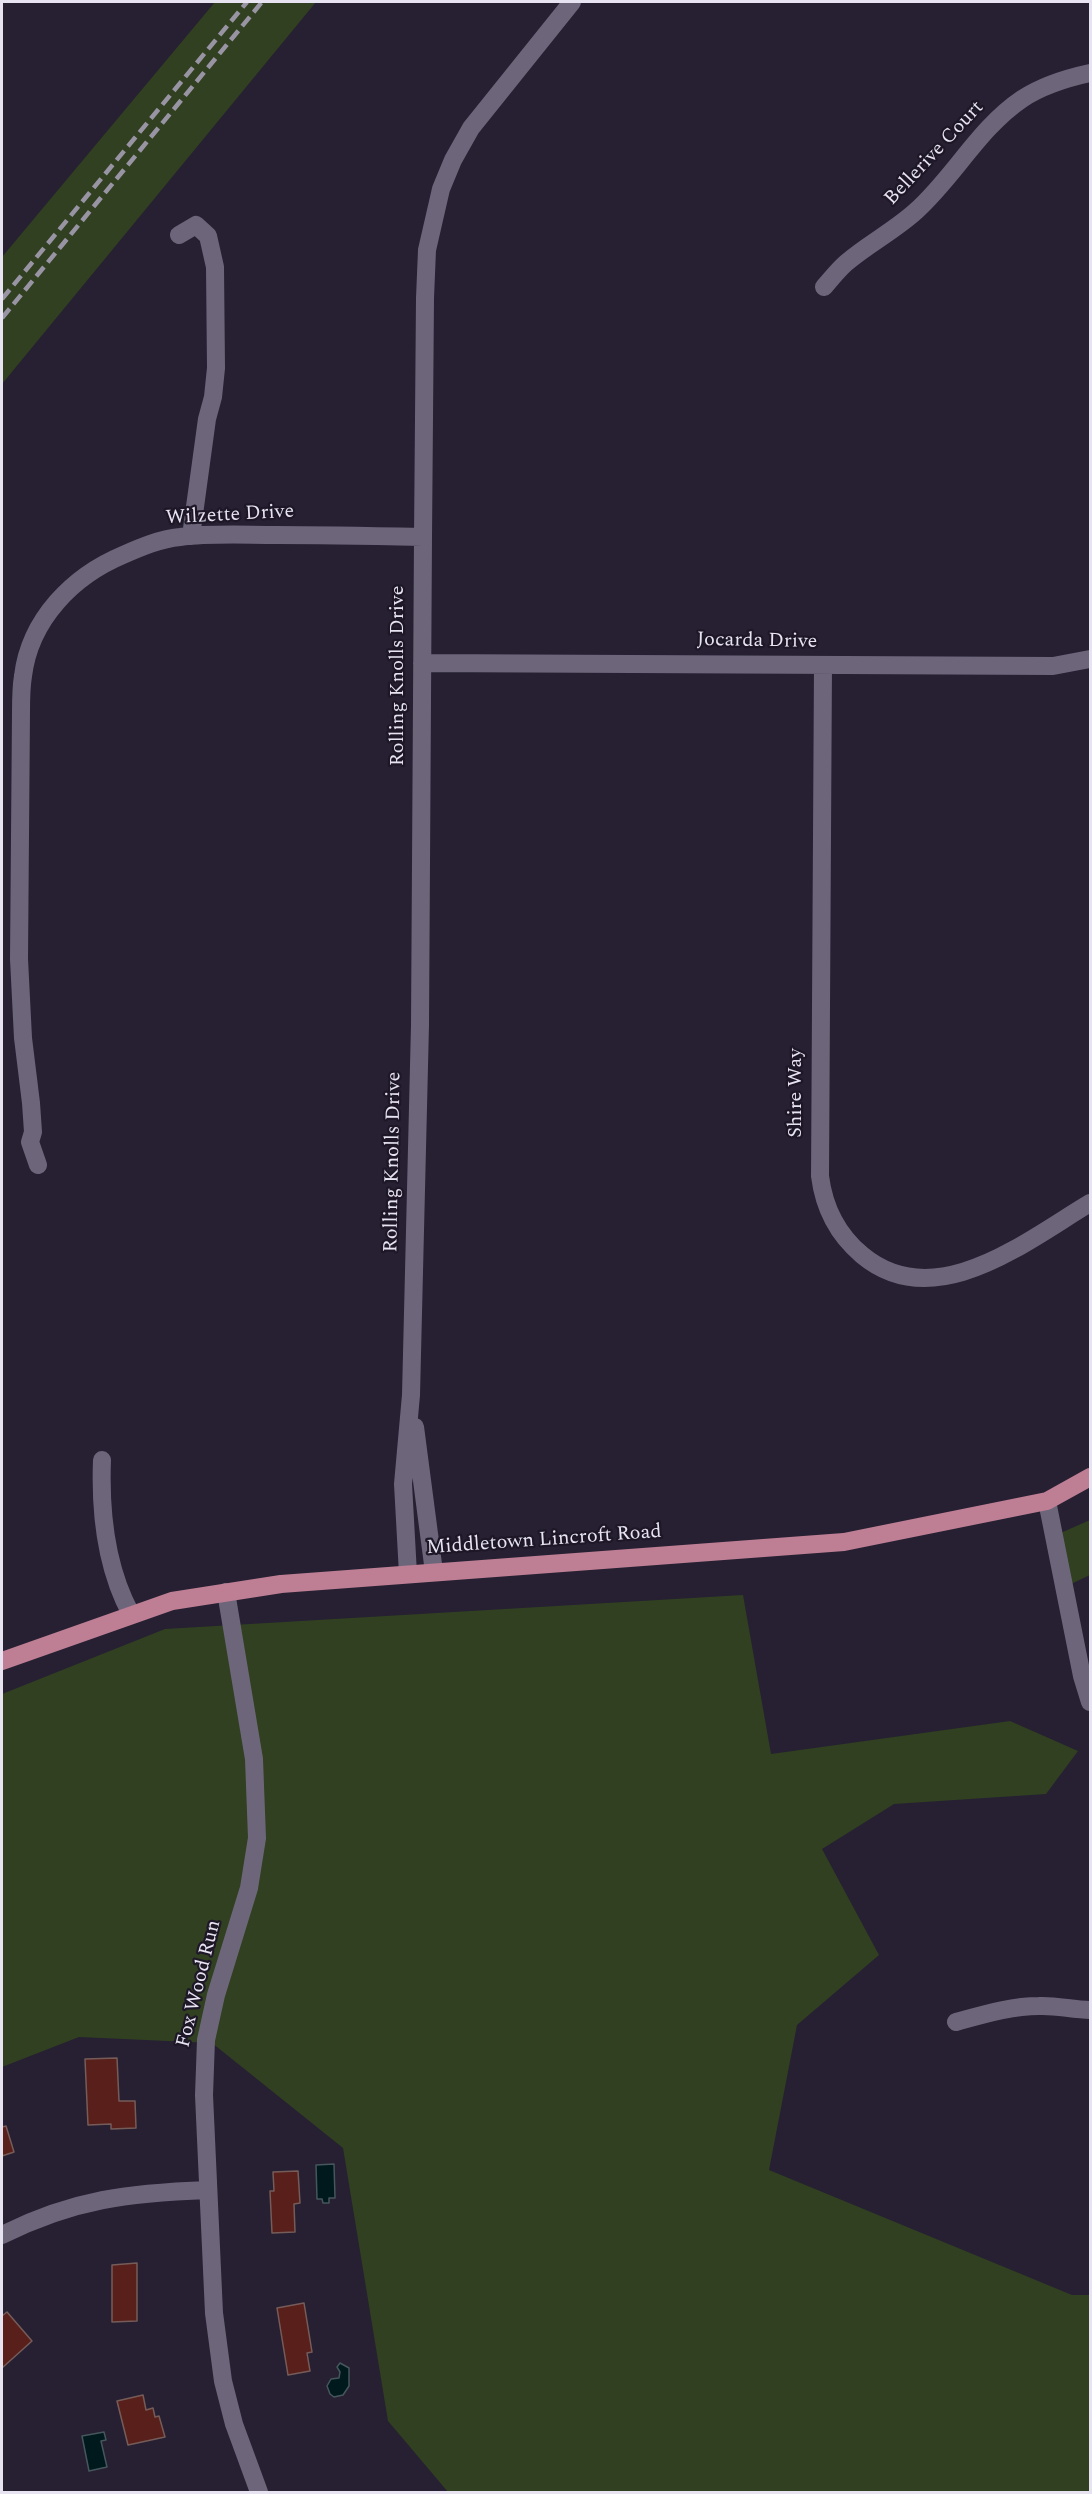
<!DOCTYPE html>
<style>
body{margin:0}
#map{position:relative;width:1092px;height:2494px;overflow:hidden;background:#262032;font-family:Spectral,serif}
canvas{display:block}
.frame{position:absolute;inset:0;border:3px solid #e7e3f0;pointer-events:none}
</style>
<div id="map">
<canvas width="1092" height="2494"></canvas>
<div class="frame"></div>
</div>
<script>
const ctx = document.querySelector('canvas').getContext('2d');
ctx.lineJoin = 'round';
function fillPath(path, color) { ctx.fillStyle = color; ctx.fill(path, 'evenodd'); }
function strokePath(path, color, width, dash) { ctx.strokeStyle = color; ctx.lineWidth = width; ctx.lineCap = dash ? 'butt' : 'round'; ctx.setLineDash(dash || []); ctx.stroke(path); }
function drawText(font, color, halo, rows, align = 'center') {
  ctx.font = font + ' Spectral,serif'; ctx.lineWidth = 4.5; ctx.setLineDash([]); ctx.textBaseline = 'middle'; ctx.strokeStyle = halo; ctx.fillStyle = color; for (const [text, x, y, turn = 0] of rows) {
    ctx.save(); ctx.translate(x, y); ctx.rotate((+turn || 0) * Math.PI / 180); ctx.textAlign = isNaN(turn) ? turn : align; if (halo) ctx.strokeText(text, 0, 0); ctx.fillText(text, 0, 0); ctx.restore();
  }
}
const green = new Path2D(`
 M215,2H316L2,384V257Z
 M1090,1520V1575L1069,1585L1056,1535Z
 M743,1595L771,1754L1010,1721L1078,1751L1046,1794L894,1804L822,1849L879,1955L797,2025L769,2170L1072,2295H1090V2492H448L388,2421L343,2148L212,2043L79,2037L2,2067V1694L165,1629Z`);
const water = new Path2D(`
 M334,2164L335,2198H329V2203H323L322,2199H317L316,2165Z
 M340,2363L349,2368V2386L343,2395L334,2397L330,2394L327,2386L331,2379L339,2378L340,2372L337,2367Z
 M104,2432L106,2440L101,2441L107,2467L89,2471L82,2436Z`);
const building = new Path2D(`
 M117,2058L119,2101H135L136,2128L111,2129V2124L88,2125L85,2059Z
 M6,2126L14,2152L2,2156V2127Z
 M298,2171L300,2203L294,2204L295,2232L272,2233L270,2191H274L273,2172Z
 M137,2263V2321L112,2322V2265Z
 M304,2303L312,2352L307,2353L310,2371L288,2375L277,2308Z
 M7,2312L32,2341L2,2368V2316Z
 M143,2395L146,2410L153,2408L155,2417L159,2416L165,2437L128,2445L117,2401Z`);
const minor = new Path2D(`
 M179,235L196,225L208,236L215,267L216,368L213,397L207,419L191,536
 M824,287C831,279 838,270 846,263C868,244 894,231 916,211C954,177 979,128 1022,99C1043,85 1067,78 1090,73
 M422,663L1053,666L1090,659
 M823,665L820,1176C824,1208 837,1234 862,1255C935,1316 1026,1241 1090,1203
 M38,1165L30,1142L33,1132L31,1103L23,1038L19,959L21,712C21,700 21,688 23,676C30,619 73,576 123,555C141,547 160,539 180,537C211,533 244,535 276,535C325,535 374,536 423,537
 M415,1427L434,1572
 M102,1460C100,1512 106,1568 131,1614
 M1047,1501L1082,1676L1090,1702
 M408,1574L403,1484L411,1395L420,1025L423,537L425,298L427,250L441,189L453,160L471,128L572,2
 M226,1592L254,1759L257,1838L249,1888L216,1995L206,2040L204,2095L214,2313L223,2381L234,2424L259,2492
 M956,2022C982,2015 1011,2006 1039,2006C1056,2005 1073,2010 1090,2010
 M2,2235C74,2199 129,2193 208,2190`);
const major = new Path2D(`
 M2,1661L172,1601L281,1584L844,1542L1047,1501L1090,1477`);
const rail = new Path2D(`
 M2,299L247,2
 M2,318L262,2`);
const streetNames = [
 ["Bellerive Court",935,154,-47],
 ["Wilzette Drive",230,516,-3],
 ["Jocarda Drive",757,642,1],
 ["Rolling Knolls Drive",399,676,-90],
 ["Shire Way",797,1093,-90],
 ["Rolling Knolls Drive",394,1162,-89],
 ["Middletown Lincroft Road",544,1541,-4],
 ["Fox Wood Run",200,1984,-76]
];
fillPath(green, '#304021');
fillPath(water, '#00191c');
strokePath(water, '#45565c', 1.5);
fillPath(building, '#581f1b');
strokePath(building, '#765c59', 1.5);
strokePath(minor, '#6d667b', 18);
strokePath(major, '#be7e94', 18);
strokePath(rail, '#9994a3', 4.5, [12, 6]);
drawText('20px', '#e7e3f0', '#1d1728', streetNames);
</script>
